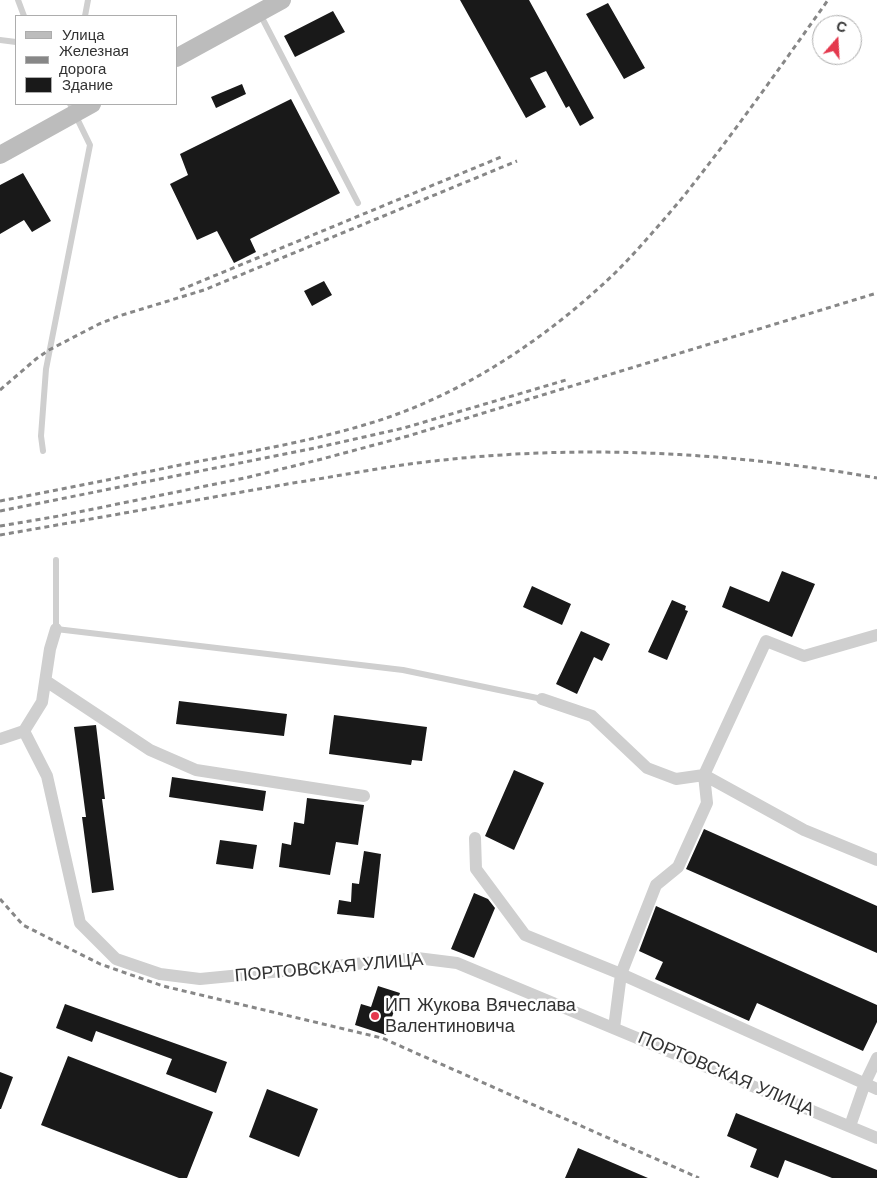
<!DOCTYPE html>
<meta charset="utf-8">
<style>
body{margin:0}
#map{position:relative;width:877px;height:1178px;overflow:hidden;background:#fff;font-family:"Work Sans",sans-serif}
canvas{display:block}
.legend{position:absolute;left:15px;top:15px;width:162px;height:90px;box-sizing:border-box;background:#fff;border:1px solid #adadad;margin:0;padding:6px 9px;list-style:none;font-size:15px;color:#323232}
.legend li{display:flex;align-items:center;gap:10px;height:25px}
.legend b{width:25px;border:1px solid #adadad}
.north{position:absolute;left:812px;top:15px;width:50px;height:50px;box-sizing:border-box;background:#fff;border:1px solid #adadad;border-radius:50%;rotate:19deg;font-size:14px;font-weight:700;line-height:20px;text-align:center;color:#323232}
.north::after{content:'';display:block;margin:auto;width:18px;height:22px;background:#e4384d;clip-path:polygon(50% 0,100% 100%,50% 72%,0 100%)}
</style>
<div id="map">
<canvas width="877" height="1178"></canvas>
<ul class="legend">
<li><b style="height:6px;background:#bcbcbc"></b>Улица</li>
<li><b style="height:6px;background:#878787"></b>Железная дорога</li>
<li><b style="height:14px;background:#191919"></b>Здание</li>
</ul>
<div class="north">С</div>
</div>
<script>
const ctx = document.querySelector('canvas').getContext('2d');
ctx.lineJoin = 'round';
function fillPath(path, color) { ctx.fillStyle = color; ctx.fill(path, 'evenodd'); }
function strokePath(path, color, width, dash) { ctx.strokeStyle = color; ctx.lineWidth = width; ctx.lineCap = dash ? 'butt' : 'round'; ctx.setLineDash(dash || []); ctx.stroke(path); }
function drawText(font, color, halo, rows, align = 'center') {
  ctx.font = font + ' "Work Sans",sans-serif'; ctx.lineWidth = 5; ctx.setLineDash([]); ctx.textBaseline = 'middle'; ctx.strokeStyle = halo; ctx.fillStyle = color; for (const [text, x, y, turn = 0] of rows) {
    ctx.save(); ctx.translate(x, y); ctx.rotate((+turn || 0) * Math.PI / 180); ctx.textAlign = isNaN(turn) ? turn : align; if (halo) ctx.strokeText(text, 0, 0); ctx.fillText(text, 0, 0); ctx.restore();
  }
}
const building = new Path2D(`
 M460,0H529L594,118L580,126L569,106L566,108L546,71L530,78L546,107L526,118Z
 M608,3L645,68L624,79L586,14Z
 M333,11L345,32L295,57L284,36Z
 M242,84L246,94L216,108L211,97Z
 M291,99L340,193L250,239L256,252L234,263L217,231L197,240L170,184L188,175L180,154Z
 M23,173L51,221L32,232L24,220L0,234V185Z
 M324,281L332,295L312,306L304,291Z
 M782,571L815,584L792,637L722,607L730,586L769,602Z
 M532,586L571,604L562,625L523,607Z
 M672,600L686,606L685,610L688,611L667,660L648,652Z
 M581,631L610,644L602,661L594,657L577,694L556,684Z
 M179,701L287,714L284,736L176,724Z
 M334,715L427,727L422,761L412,760L411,765L329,754Z
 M96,725L105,799H102L114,890L92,893L82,817H86L74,727Z
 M514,770L544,783L514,850L485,836Z
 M172,777L266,791L263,811L169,797Z
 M307,798L364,805L358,845L336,842L330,875L279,867L282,843L291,845L294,822L304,824Z
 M704,829L877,906V953L686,869Z
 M220,840L257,845L253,869L216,864Z
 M364,851L381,854L374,918L337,914L339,900L351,902L352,883L359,884Z
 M474,893L488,899L495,908L474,958L451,949Z
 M656,906L877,1005V1022L863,1051L757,1003L749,1021L655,979L663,962L639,951Z
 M378,986L400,993L386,1035L355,1025L361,1004L371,1007Z
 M65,1004L227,1062L216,1093L166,1074L172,1059L96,1031L92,1042L56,1028Z
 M68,1056L213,1112L187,1178H179L41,1125Z
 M0,1072L13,1077L1,1109H0Z
 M267,1089L318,1109L299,1157L249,1137Z
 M736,1113L877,1170V1178H832L785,1160L778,1178L750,1167L757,1149L727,1136Z
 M578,1148L648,1178H565Z`);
const service = new Path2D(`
 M18,0L24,16
 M260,14L358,203
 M85,16L88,0
 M0,40L16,42
 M43,451L41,436L46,369L90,145L70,104
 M56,560V629L403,670L542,699`);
const minor = new Path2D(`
 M56,629L50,649L42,702L24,731L47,776L80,923L116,959L160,974L200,979L417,958L457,963L877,1138
 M46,681L150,750L196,770L364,796
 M542,699L592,716L647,768L676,779L704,775L804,830L877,860
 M0,739L24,731
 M475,838L476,869L525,935L621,974L877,1089
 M614,1028L621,974L656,885L678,867L707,803L704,775L766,641L804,656L877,635
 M850,1126L865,1083L877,1058`);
const secondary = new Path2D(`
 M176,58L282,0
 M0,155L92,104`);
const rail = new Path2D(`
 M180,290L501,157
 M0,390L36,359L49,350L99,324L119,316L204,290L517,161
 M0,501C63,489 127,476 190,463C248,452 307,442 364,425C458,398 545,340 615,273C639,249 661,223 683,197C734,133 781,66 828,0
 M0,511L315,448L404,428L566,380
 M0,526L59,516L245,478L318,460L408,436L877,293
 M0,535C98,518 196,500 293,483C340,476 387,466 434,461C581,444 731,452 877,478
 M0,899L23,925L100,964L163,986L382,1038L699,1178`);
const markers = [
 [375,1016,5,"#e4384d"]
];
const streetNames = [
 ["ПОРТОВСКАЯ УЛИЦА",329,968,-5],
 ["ПОРТОВСКАЯ УЛИЦА",726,1074,23]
];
const poiNames = [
 ["ИП Жукова Вячеслава",385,1006],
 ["Валентиновича",385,1027]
];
fillPath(building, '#191919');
strokePath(service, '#cfcfcf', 6);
strokePath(minor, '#cfcfcf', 12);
strokePath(secondary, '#bcbcbc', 18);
strokePath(rail, '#878787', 3, [5, 4]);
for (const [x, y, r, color] of markers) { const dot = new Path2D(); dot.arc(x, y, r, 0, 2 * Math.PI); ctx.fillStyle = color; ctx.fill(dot); strokePath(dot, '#fff', 2); }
drawText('18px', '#323232', '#fff', streetNames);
drawText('18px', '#323232', '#fff', poiNames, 'left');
</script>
